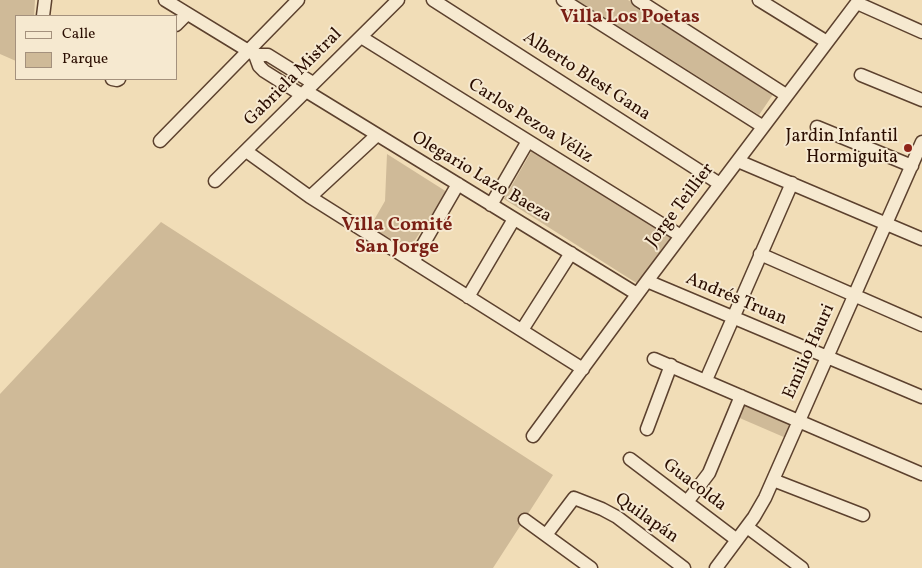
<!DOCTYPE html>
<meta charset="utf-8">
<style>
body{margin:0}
#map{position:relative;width:922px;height:568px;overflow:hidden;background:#f1ddb7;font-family:Vollkorn,serif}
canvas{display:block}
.legend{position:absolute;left:15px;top:15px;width:162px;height:65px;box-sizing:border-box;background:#f6e9d0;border:1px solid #a4917d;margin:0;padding:6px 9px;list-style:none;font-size:15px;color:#2a0d00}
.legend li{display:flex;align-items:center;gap:10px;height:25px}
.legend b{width:25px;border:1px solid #a4917d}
</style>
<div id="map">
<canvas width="922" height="568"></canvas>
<ul class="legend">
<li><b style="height:6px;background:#f6e9d0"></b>Calle</li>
<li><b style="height:14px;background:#cfba98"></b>Parque</li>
</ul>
</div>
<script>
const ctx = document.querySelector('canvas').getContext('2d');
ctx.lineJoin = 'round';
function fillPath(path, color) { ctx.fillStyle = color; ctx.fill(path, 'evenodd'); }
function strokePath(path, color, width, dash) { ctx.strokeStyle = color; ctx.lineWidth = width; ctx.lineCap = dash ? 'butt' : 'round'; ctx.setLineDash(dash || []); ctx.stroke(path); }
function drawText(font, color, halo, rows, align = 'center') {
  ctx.font = font + ' Vollkorn,serif'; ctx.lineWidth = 4; ctx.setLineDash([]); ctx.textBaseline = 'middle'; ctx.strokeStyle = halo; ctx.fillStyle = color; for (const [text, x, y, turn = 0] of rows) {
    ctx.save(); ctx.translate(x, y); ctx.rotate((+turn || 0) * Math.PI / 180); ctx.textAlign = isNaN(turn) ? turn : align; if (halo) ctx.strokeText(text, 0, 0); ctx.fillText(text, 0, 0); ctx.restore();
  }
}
const green = new Path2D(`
 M0,0H35L34,16H16V61L0,54Z
 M577,0H628L774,93L759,115Z
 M535,145L674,236L638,284L504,199Z
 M387,154L447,192L409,249L370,227L385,201Z
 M161,222L553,475L493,568H0V394Z
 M742,400L793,422L786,438L735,416Z`);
const minor = new Path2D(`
 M165,0L255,55H268L313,83
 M433,0L720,184
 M563,0L762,126
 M638,0L786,95
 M759,0L827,42
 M857,3L922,32
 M43,16L45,0
 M176,25L187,14
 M361,37L681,236
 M255,55L259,66L264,71L302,95
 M861,75L922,100
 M112,79L117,80L119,79
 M306,91L637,294
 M817,127L912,166
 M160,141L298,0
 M246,151L310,197L583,369
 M738,161L922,239
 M215,181L398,0
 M310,197L377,135
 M491,205L528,141
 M760,254L922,325
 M413,262L458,184
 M647,281L922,397
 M468,297L514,219
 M522,330L571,253
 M654,359L922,474
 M706,380L792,183
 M647,429L671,365
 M533,436L647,281L859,0
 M630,459L737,540
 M773,480L863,515
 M687,502L709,473L741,396
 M525,520L591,568
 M747,527L802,568
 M546,535L574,498L602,509L617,517L684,568
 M716,568L754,517L765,498L922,142`);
const markers = [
 [908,148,5,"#8f2418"]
];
const streetNames = [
 ["Alberto Blest Gana",586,77,33],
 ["Gabriela Mistral",294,78,-45],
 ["Carlos Pezoa Véliz",530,122,32],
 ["Olegario Lazo Baeza",481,178,31],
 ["Jorge Teillier",681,206,-53],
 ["Andrés Truan",736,300,23],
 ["Emilio Hauri",810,352,-66],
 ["Guacolda",694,486,37],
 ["Quilapán",646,519,35]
];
const poiNames = [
 ["Jardin Infantil",898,138],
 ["Hormiguita",898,159]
];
const neighbourhoodNames = [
 ["Villa Los Poetas",630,19],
 ["Villa Comité",397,227],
 ["San Jorge",397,249]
];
fillPath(green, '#cfba98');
strokePath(minor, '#5c412e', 15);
strokePath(minor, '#f6e9d0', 12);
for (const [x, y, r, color] of markers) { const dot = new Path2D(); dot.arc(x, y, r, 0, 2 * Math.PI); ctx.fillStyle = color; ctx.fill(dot); strokePath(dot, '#f6e9d0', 2); }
drawText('18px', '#2a0d00', '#f6e9d0', streetNames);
drawText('18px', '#2a0d00', '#f6e9d0', poiNames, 'right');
drawText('bold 19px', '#7a1f14', '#f6e9d0', neighbourhoodNames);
</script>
